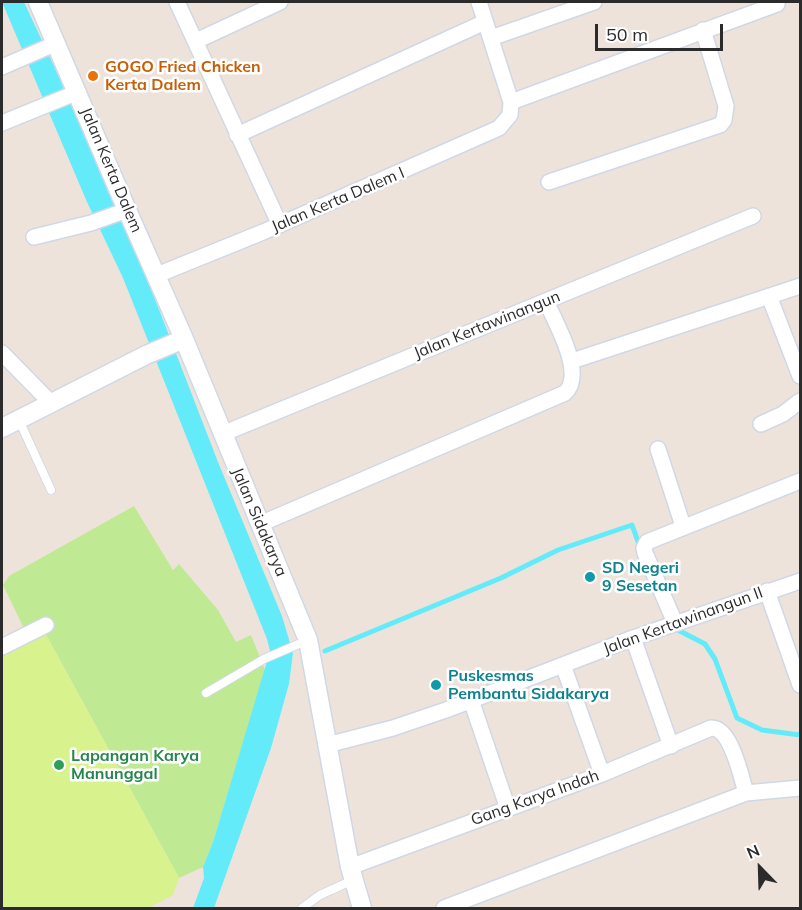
<!DOCTYPE html>
<style>
body{margin:0}
#map{position:relative;width:802px;height:910px;overflow:hidden;background:#eee3db;font-family:Mulish,sans-serif}
canvas{display:block}
.frame{position:absolute;inset:0;border:3px solid #2b2b2b;pointer-events:none}
.north{position:absolute;left:730px;top:838px;width:60px;height:60px;-webkit-text-stroke:4px #fff;paint-order:stroke;rotate:337deg;font-size:16px;font-weight:700;line-height:24px;text-align:center;color:#2b2b2b}
.north::after{content:'';display:block;margin:auto;width:21px;height:27px;background:#2b2b2b;clip-path:polygon(50% 0,100% 100%,50% 72%,0 100%)}
.scale{position:absolute;left:595px;top:24px;width:128px;height:27px;box-sizing:border-box;border:3px solid #2b2b2b;border-top:0;padding-left:8px;font-size:18px;line-height:21px;white-space:nowrap;color:#2b2b2b;-webkit-text-stroke:4px #fff;paint-order:stroke}
</style>
<div id="map">
<canvas width="802" height="910"></canvas>
<div class="frame"></div>
<div class="north">N</div>
<div class="scale">50 m</div>
</div>
<script>
const ctx = document.querySelector('canvas').getContext('2d');
ctx.lineJoin = 'round';
function fillPath(path, color) { ctx.fillStyle = color; ctx.fill(path, 'evenodd'); }
function strokePath(path, color, width, dash) { ctx.strokeStyle = color; ctx.lineWidth = width; ctx.lineCap = dash ? 'butt' : 'round'; ctx.setLineDash(dash || []); ctx.stroke(path); }
function drawText(font, color, halo, rows, align = 'center') {
  ctx.font = font + ' Mulish,sans-serif'; ctx.lineWidth = 5; ctx.setLineDash([]); ctx.textBaseline = 'middle'; ctx.strokeStyle = halo; ctx.fillStyle = color; for (const [text, x, y, turn = 0] of rows) {
    ctx.save(); ctx.translate(x, y); ctx.rotate((+turn || 0) * Math.PI / 180); ctx.textAlign = isNaN(turn) ? turn : align; if (halo) ctx.strokeText(text, 0, 0); ctx.fillText(text, 0, 0); ctx.restore();
  }
}
const green = new Path2D(`
 M134,506L173,570L179,564L218,610L236,642L251,635L265,670L213,842L203,867L179,878L44,631L29,639L3,585L9,576Z`);
const pitch = new Path2D(`
 M44,631L179,878L173,895L148,908H2V653Z`);
const water = new Path2D(`
 M2,2H24L103,171L160,312L218,462L282,616L293,653L289,684L271,748L214,908H193L204,878L203,867L213,842L270,651L267,639L123,278L87,202Z`);
const stream = new Path2D(`
 M674,628L705,644L715,659L737,718L762,730L800,735
 M325,651L501,578L558,550L632,525L640,547`);
const service = new Path2D(`
 M19,420L51,490
 M206,693L264,659L308,640
 M302,908L320,895L353,880`);
const minor = new Path2D(`
 M177,2L280,225
 M491,38L594,2
 M196,41L280,2
 M2,67L57,43
 M511,102L777,4
 M2,123L78,92
 M237,135L485,22
 M549,182L720,125L724,120L726,106L703,30
 M34,237L91,223L127,210
 M157,275L263,232L499,128L510,115L511,102L479,2
 M769,296L800,376
 M2,353L51,403
 M572,361L800,286
 M761,424L783,414L800,401
 M222,434L753,216
 M658,449L683,526
 M260,524L565,393C586,374 555,322 546,301
 M767,591L800,685
 M675,623L645,553L644,548L647,542L800,481
 M633,638L671,746
 M2,647L46,625
 M563,665L602,774
 M471,700L508,809
 M327,745L393,728L446,710L633,638L800,581
 M350,867L602,774L711,728C731,727 741,776 746,793
 M444,908L746,793L800,788`);
const tertiary = new Path2D(`
 M38,2L127,210L184,339L308,640L350,867L362,908
 M2,428L146,355L184,339`);
const markers = [
 [93,76,6,"#e8710a"],
 [590,577,6,"#0f9aa8"],
 [436,685,6,"#0f9aa8"],
 [59,765,6,"#2e9e5b"]
];
const foodNames = [
 ["GOGO Fried Chicken",105,67],
 ["Kerta Dalem",105,85]
];
const streetNames = [
 ["Jalan Kerta Dalem",111,170,67],
 ["Jalan Kerta Dalem I",338,200,-23],
 ["Jalan Kertawinangun",487,325,-22],
 ["Jalan Sidakarya",259,522,67],
 ["Jalan Kertawinangun II",683,621,-20],
 ["Gang Karya Indah",535,798,-20]
];
const cultureNames = [
 ["SD Negeri",602,568],
 ["9 Sesetan",602,586],
 ["Puskesmas",448,676],
 ["Pembantu Sidakarya",448,694]
];
const leisureNames = [
 ["Lapangan Karya",71,756],
 ["Manunggal",71,774]
];
fillPath(green, '#bfea93');
fillPath(pitch, '#d8f28d');
fillPath(water, '#64ebfa');
strokePath(stream, '#64ebfa', 5);
strokePath(service, '#d0d8e5', 10);
strokePath(minor, '#d0d8e5', 18);
strokePath(tertiary, '#d0d8e5', 21);
strokePath(service, '#fff', 8);
strokePath(minor, '#fff', 15);
strokePath(tertiary, '#fff', 18);
for (const [x, y, r, color] of markers) { const dot = new Path2D(); dot.arc(x, y, r, 0, 2 * Math.PI); ctx.fillStyle = color; ctx.fill(dot); strokePath(dot, '#fff', 2); }
drawText('bold 16px', '#c56008', '#fff', foodNames, 'left');
drawText('16px', '#2b2b2b', '#fff', streetNames);
drawText('bold 16px', '#0d838f', '#fff', cultureNames, 'left');
drawText('bold 16px', '#27864d', '#fff', leisureNames, 'left');
</script>
